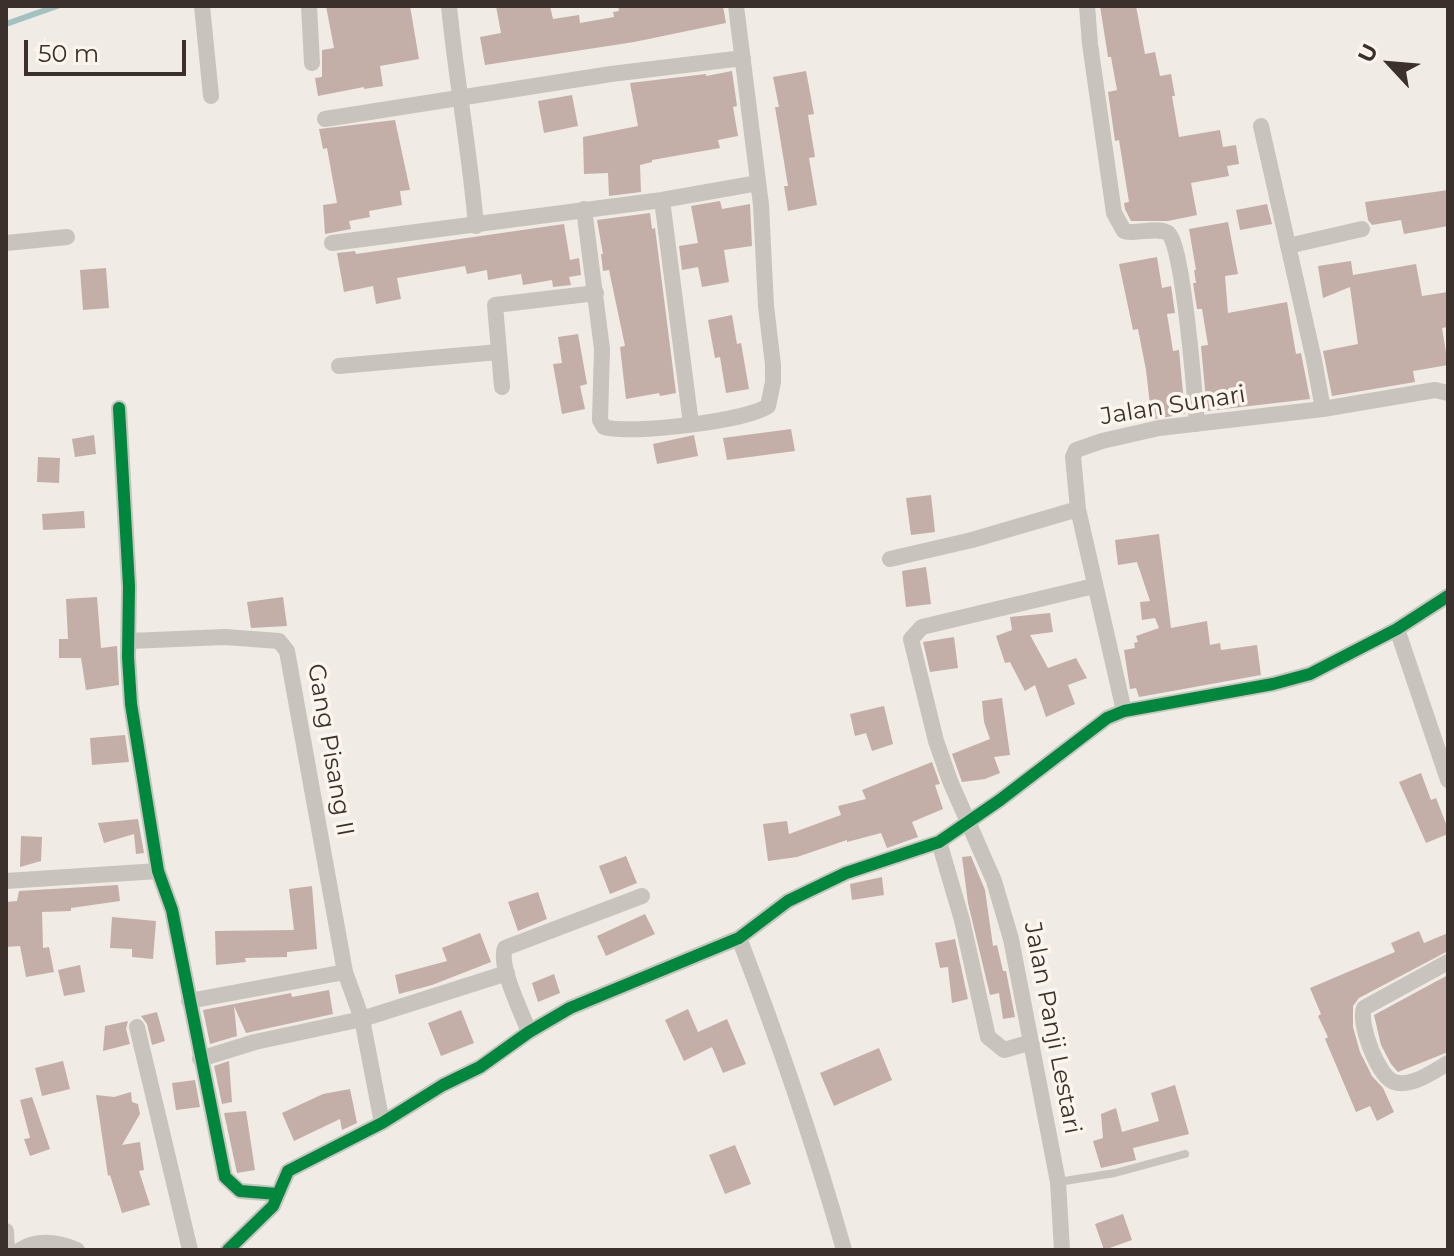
<!DOCTYPE html>
<style>
body{margin:0}
#map{position:relative;width:1454px;height:1256px;overflow:hidden;background:#f0ebe5;font-family:Montserrat,sans-serif}
canvas{display:block}
.frame{position:absolute;inset:0;border:8px solid #3b302b;pointer-events:none}
.north{position:absolute;left:1350px;top:24px;width:80px;height:80px;-webkit-text-stroke:6px #fbf5ee;paint-order:stroke;rotate:296deg;font-size:22px;font-weight:700;line-height:32px;text-align:center;color:#3b302b}
.north::after{content:'';display:block;margin:auto;width:28px;height:36px;background:#3b302b;clip-path:polygon(50% 0,100% 100%,50% 72%,0 100%)}
.scale{position:absolute;left:24px;top:40px;width:162px;height:36px;box-sizing:border-box;border:4px solid #3b302b;border-top:0;padding-left:10px;font-size:24px;line-height:28px;white-space:nowrap;color:#3b302b;-webkit-text-stroke:6px #fbf5ee;paint-order:stroke}
</style>
<div id="map">
<canvas width="1454" height="1256"></canvas>
<div class="frame"></div>
<div class="north">U</div>
<div class="scale">50 m</div>
</div>
<script>
const ctx = document.querySelector('canvas').getContext('2d');
ctx.lineJoin = 'round';
function strokePath(path, color, width, dash) { ctx.strokeStyle = color; ctx.lineWidth = width; ctx.lineCap = dash ? 'butt' : 'round'; ctx.setLineDash(dash || []); ctx.stroke(path); }
function fillPath(path, color) { ctx.fillStyle = color; ctx.fill(path, 'evenodd'); }
function drawText(font, color, halo, rows, align = 'center') {
  ctx.font = font + ' Montserrat,sans-serif'; ctx.lineWidth = 7; ctx.setLineDash([]); ctx.textBaseline = 'middle'; ctx.strokeStyle = halo; ctx.fillStyle = color; for (const [text, x, y, turn = 0] of rows) {
    ctx.save(); ctx.translate(x, y); ctx.rotate((+turn || 0) * Math.PI / 180); ctx.textAlign = isNaN(turn) ? turn : align; if (halo) ctx.strokeText(text, 0, 0); ctx.fillText(text, 0, 0); ctx.restore();
  }
}
const stream = new Path2D(`
 M6,24L57,6`);
const building = new Path2D(`
 M326,6H410L419,59L380,66L383,86L364,89V87L318,96L315,78L322,77V50L334,48Z
 M496,6H550L553,19L579,15L580,23L614,17L613,12L619,11L618,6H723L726,23L634,42L485,65L480,37L501,33Z
 M1100,6H1136L1145,54L1155,52L1160,76L1171,74L1175,96H1172L1179,137L1220,130L1223,147L1236,145L1239,164L1227,166L1229,176L1191,183L1197,215L1168,221H1131L1125,209L1124,203L1129,202L1119,140L1115,141L1108,92L1117,90L1111,57H1108Z
 M732,71L737,106L733,107L738,136L718,140L720,148L652,160V162L640,165L641,192L609,196L608,173L584,174L583,137L638,126L630,83L706,74V76Z
 M806,71L814,114L808,115L815,157L809,158L817,205L788,211L784,186H788L775,107H779L773,77Z
 M572,95L578,126L544,133L538,101Z
 M395,120L410,190L400,191L402,205L369,211L370,217L349,221L351,229L325,234L323,205L337,203L327,148L323,149L319,129Z
 M1448,190V226L1404,234L1401,220L1372,225L1368,220L1365,202Z
 M720,201L722,209L750,204L752,246L724,250L729,282L702,287L698,267L682,270L679,246L698,243L691,206Z
 M1267,204L1272,224L1240,230L1236,210Z
 M650,213L652,229L655,228L676,393L660,396L659,393L626,399L620,347L625,346L609,270L603,271L601,254H603L597,220Z
 M1228,222L1238,274L1225,276L1228,313L1287,302L1296,354L1301,353L1310,399L1207,411L1201,346L1208,345L1202,309H1197L1193,283H1196L1194,270H1196L1189,229Z
 M564,224L570,260L579,258L581,275L569,277L571,285L553,287L552,280L523,285L521,274L488,280L487,270L467,274L465,266L397,278L401,299L376,304L373,286L344,292L337,253L355,251L356,254Z
 M1157,257L1162,288L1171,286L1175,313L1167,314L1173,351L1179,350L1185,414L1142,421L1141,406L1150,405L1146,370L1138,329L1133,330L1119,264Z
 M1351,261L1353,275L1416,264L1422,296L1448,292V327L1442,328L1448,365L1413,371L1415,382L1332,396L1323,351L1358,344L1350,287L1323,298L1318,266Z
 M106,268L109,308L83,310L80,270Z
 M732,315L737,344L741,343L749,389L726,393L720,357L715,358L708,320Z
 M578,334L587,384L580,386L585,409L562,414L553,364L562,363L558,337Z
 M791,429L795,451L727,460L723,438Z
 M94,435L96,454L75,457L72,439Z
 M694,435L698,456L657,464L653,444Z
 M38,457L60,458L59,483L37,482Z
 M931,495L935,532L911,535L906,498Z
 M84,511L85,528L43,530L42,514Z
 M1159,534L1171,628L1207,621L1210,645L1220,643L1221,650L1257,645L1261,675L1139,697L1136,688L1130,689L1124,650L1135,648L1134,643L1138,642L1136,636L1159,628L1155,618L1142,620L1140,602L1150,601L1137,562L1118,565L1115,540Z
 M926,567L931,604L906,607L902,571Z
 M97,597L101,648L117,646L119,685L86,690L81,658H59V639H68L66,599Z
 M283,597L287,626L251,628L247,602Z
 M1050,613L1053,632L1030,635L1048,668L1076,658L1087,678L1068,685L1075,704L1046,717L1035,685L1025,691L1010,662L1005,663L996,636L1012,630L1010,617Z
 M954,637L958,668L930,672L923,642Z
 M1002,698L1010,755L994,757L1000,773L985,779L962,782L952,754L990,739L984,722L982,701Z
 M884,706L893,744L872,751L866,733L855,736L850,714Z
 M125,735L129,762L92,765L90,738Z
 M932,762L940,784L935,785L943,809L912,822L918,837L887,848L881,833L847,842V840L797,857L768,861L763,824L787,821L789,834L841,815L838,806L866,799L862,790Z
 M1421,773L1431,800L1436,798L1448,829V834L1426,843L1399,782Z
 M138,819L144,853L136,854L134,834L104,843L98,823Z
 M21,836L42,837L41,861L20,867Z
 M626,856L637,883L610,894L599,866Z
 M971,856L985,890L993,946L997,945L1003,971H1006L1015,1017L1003,1019L999,993L990,995L968,903L962,857Z
 M882,877L884,895L852,900L850,884Z
 M118,885L120,901L71,908V911L42,912L43,948L49,947L54,972L26,977L20,946L6,947V902L17,901L19,891Z
 M312,886L317,949L287,952V957L245,958L246,962L216,965L215,931L294,930L289,889Z
 M538,892L547,919L518,931L508,902Z
 M645,914L655,934L606,956L597,936Z
 M112,917L156,921L153,959L132,957V949L110,948Z
 M1419,931L1424,943L1448,933V951L1359,998L1353,1006V1027L1360,1052L1372,1076L1383,1088L1394,1112L1377,1121L1370,1106L1356,1112L1325,1039L1328,1037L1318,1016L1321,1014L1310,988L1395,952L1391,943Z
 M480,933L491,962L432,985L399,994L395,975L447,961L442,948Z
 M955,939L968,999L952,1003L948,967L940,968L935,943Z
 M80,965L85,992L64,996L58,970Z
 M554,974L560,993L538,1002L532,983Z
 M1448,975V1052L1398,1072L1391,1064L1381,1045L1374,1015Z
 M329,990L333,1014L246,1033L234,1006L237,1036L210,1044L203,1010L291,993L292,997Z
 M688,1009L698,1032L727,1019L746,1064L723,1073L712,1047L684,1061L665,1020Z
 M461,1010L474,1043L441,1056L428,1023Z
 M157,1012L165,1041L152,1045L147,1024L141,1016Z
 M128,1021L126,1029L130,1044L103,1051L105,1026Z
 M879,1048L892,1080L834,1106L820,1073Z
 M63,1061L70,1089L42,1096L35,1068Z
 M229,1061L232,1102L222,1104L214,1066Z
 M195,1080L200,1107L176,1110L172,1083Z
 M1175,1085L1189,1134L1133,1148L1136,1160L1101,1168L1093,1141L1103,1138L1101,1114L1116,1108L1122,1132L1159,1121L1151,1093Z
 M350,1089L357,1123L342,1130L340,1119L294,1141L282,1113L323,1094Z
 M131,1092L132,1102L138,1104L140,1114L122,1145L140,1142L144,1170L139,1171L150,1205L122,1213L110,1175L108,1176L96,1095L114,1097Z
 M32,1097L50,1149L30,1156L24,1139L30,1138L20,1100Z
 M246,1111L255,1170L237,1173L224,1113Z
 M735,1145L751,1184L725,1194L709,1155Z
 M1123,1214L1132,1240L1104,1250L1095,1224Z`);
const service = new Path2D(`
 M1058,1182L1115,1173L1185,1154`);
const minor = new Path2D(`
 M202,6L211,96
 M309,6L312,63
 M449,6C456,80 470,152 476,226
 M1087,6L1090,44L1114,213L1124,231C1137,235 1156,226 1168,233C1183,243 1195,397 1197,424
 M325,119L611,74L743,58
 M1261,126L1314,360L1323,409
 M662,200L691,424
 M584,209L602,349L600,420L604,427C629,435 747,421 768,406L773,382V365L766,306L761,205L736,6
 M6,243L67,237
 M332,243L662,200L758,183
 M1288,246L1362,229
 M339,366L499,352
 M502,387L495,305L596,293
 M119,408L129,586L128,657L131,704L158,871L172,910L225,1177L240,1191L277,1194
 M890,559L972,540L1078,509
 M1397,629L1448,780
 M129,641L225,637L279,641L287,651L345,972L362,1019L382,1123
 M1124,711L1078,509L1073,457L1076,450L1102,441L1159,428L1323,409L1435,390L1448,393
 M939,842L962,920L988,1037L1004,1050L1032,1042
 M6,881L158,871
 M739,938C779,1041 814,1144 844,1250
 M1448,962L1364,1008C1358,1024 1378,1076 1394,1082C1411,1088 1434,1071 1448,1063
 M189,1001L345,972
 M137,1027L190,1250
 M529,1032C522,1013 498,966 505,948L642,896
 M200,1059L255,1042L362,1019L507,973
 M6,1231L7,1250
 M20,1250C38,1239 58,1242 77,1250
 M228,1250L273,1206L288,1171L382,1123L443,1085L480,1067L529,1032L570,1008L739,938L788,901L846,873L939,842L1000,800L1107,718L1124,711L1273,684L1310,674L1397,629L1448,596
 M1062,1250L1058,1182L1011,939L994,881L950,781L936,741L911,639L922,627L1094,586`);
const cycleway = new Path2D(`
 M119,408L129,586L128,657L131,704L158,871L172,910L225,1177L240,1191L277,1194
 M228,1250L273,1206L288,1171L382,1123L443,1085L480,1067L529,1032L570,1008L739,938L788,901L846,873L939,842L1000,800L1107,718L1124,711L1273,684L1310,674L1397,629L1448,596`);
const streetNames = [
 ["Jalan Sunari",1173,406,-9],
 ["Gang Pisang II",330,750,80],
 ["Jalan Panji Lestari",1052,1028,79]
];
strokePath(stream, '#a1c2c1', 6);
fillPath(building, '#c3afa7');
strokePath(service, '#c9c3be', 8);
strokePath(minor, '#c9c3be', 16);
strokePath(cycleway, '#00873e', 12);
drawText('24px', '#3b302b', '#fbf5ee', streetNames);
</script>
